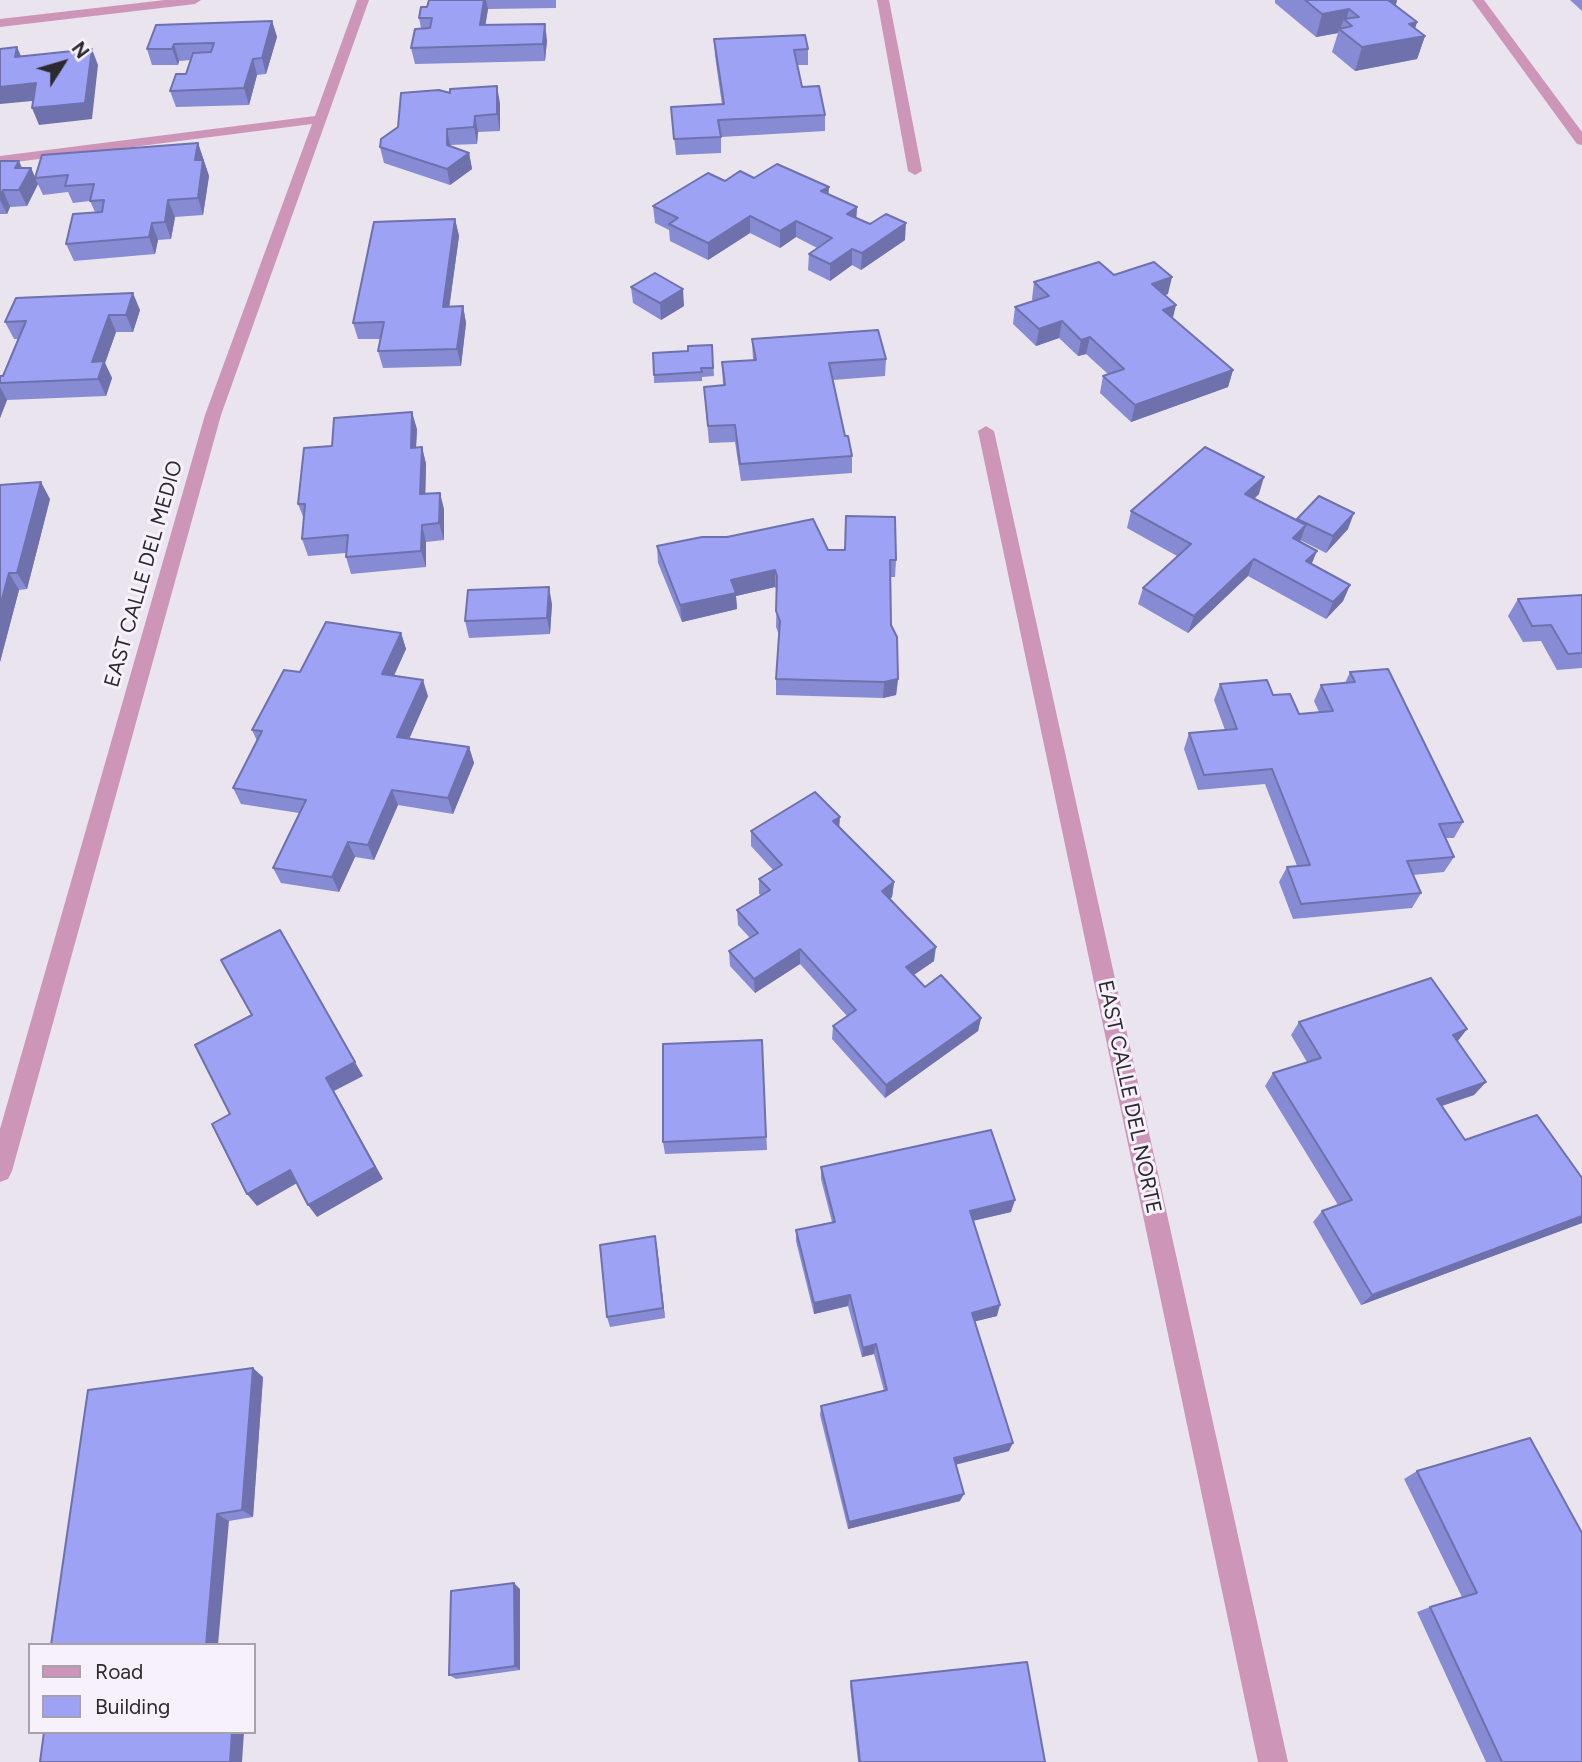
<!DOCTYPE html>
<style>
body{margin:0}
#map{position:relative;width:1582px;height:1762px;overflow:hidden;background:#eae4ee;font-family:Figtree,sans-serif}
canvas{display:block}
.legend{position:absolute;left:28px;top:1643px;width:228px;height:91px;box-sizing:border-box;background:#f7f1fc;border:2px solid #a6a1aa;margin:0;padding:9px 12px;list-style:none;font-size:21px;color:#2c2a2e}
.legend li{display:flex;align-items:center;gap:14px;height:35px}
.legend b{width:35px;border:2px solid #a6a1aa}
.north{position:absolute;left:28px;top:28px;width:70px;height:70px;-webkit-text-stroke:5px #f7f1fc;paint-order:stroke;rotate:53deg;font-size:19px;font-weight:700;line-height:28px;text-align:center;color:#2c2a2e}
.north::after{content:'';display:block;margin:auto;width:24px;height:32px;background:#2c2a2e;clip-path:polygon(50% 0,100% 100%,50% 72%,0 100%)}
</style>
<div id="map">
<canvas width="1582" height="1762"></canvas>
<ul class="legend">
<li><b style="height:9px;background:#cd95b8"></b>Road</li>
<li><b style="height:19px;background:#9da2f5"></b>Building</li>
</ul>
<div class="north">N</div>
</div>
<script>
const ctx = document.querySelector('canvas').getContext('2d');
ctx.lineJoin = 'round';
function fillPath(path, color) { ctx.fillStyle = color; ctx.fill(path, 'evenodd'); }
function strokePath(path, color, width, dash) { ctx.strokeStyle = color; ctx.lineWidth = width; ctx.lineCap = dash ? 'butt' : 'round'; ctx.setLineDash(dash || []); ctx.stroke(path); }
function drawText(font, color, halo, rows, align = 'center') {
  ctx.font = font + ' Figtree,sans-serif'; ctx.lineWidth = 6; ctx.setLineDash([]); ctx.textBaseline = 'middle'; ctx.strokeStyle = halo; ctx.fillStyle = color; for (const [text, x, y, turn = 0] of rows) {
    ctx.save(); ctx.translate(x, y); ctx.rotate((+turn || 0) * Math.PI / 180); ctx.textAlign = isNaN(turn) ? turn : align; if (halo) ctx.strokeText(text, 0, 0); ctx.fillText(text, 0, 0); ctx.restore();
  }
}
const minor = new Path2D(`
 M165,0H201L195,4L0,27V19Z
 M357,0H369L221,415L12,1171L8,1179L0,1182V1129L205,415L312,124L0,164V156L315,116Z
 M877,0H889L922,171L915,175L908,171Z
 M1472,0H1484L1582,132V145L1577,144Z
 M986,426L994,431L1288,1762H1258L978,431Z`);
const wall = new Path2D(`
 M429,0H556V8L488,9L485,25L547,40L545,61L415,64L411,48L421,28L419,18L427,7Z
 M1275,0H1397L1396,5L1417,22L1415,28L1425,36L1417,59L1355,71L1332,52L1338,33L1316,37L1275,3Z
 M1570,0H1582V11Z
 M272,21L277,37L266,74L257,75L249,105L176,107L170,91L186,74L191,60L179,61L178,65H152L147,49Z
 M714,39L808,49V65H797L802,87L825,115V131L721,137V153L676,155L671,107L722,105L715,56Z
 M500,103V131L478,132L477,144L450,145V147L469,153L472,169L450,185L384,163L380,147Z
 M198,143L209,176L203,215L175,217L171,239L158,240L155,254L74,261L66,244L95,212L90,201L73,203L68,192L43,195L35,178Z
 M0,161L22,168H31L38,184L27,206L10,207L7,214H0Z
 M754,178L828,195L857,207L856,218L905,240L861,270L852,265L830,281L808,270L809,254L817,248L796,237L780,248L750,233L708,260L670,241L669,230L655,223L653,206L725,181Z
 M455,219L459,236L449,307L463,306L466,323L461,366L383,368L378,351L381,339H358L353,323Z
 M1114,275L1168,294L1165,295L1173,319L1233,370L1228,387L1131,422L1100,393L1103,376L1108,374L1086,354L1078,356L1059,338L1036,346L1013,324L1015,307L1033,301L1032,299L1034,282Z
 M631,287L684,306L661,320L633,303Z
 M140,310L133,332H116L105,363L112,378L106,396L7,400L0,418V376H3L19,339H14L5,322Z
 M752,339L886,359L885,376L833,380L845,436L852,456V473L741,481L735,442L709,443L704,387L723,386L722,362L753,360Z
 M712,345L714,376L702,377V381L654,383V375L688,351Z
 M417,429L416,448L422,447L426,464L425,494L444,509V540L426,542V567L351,574L346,557V553L308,556L302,539L304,519L298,504L332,446Z
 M0,485L50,499L27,589L19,590L0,662Z
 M1259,494L1254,499L1296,521L1297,519L1348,529L1326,553L1300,540V542L1312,564L1350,585L1343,601L1326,619L1248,576L1188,633L1138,604L1143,588L1177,556L1127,528L1131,511Z
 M657,546L828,550L896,560L895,577H890L891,625L898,679L896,695L883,698L776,695V679L779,635L776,627L777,591L775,587L736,596L737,609L682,622L658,563Z
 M1582,595V668L1557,670L1541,641L1523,642L1508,616L1518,599Z
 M552,604L550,634L469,638L465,621Z
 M401,633L406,649L394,676L428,696L409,739L469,747L474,763L453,814L398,805L374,860L355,857L339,892L281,883L273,868L299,813L241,804L233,788L257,741L252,730L300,672Z
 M1350,672L1463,822L1454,838H1445L1454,857L1444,872L1413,875L1421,893L1412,908L1293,919L1279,882L1287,867L1297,866L1265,784L1198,790L1184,749L1189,733L1225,730L1214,700L1220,684L1273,695L1299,714L1319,712L1314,701L1321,685L1345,683Z
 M839,827L894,882L892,897L890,899L934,961L914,975L925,987L981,1018L978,1031L885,1098L832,1039L833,1026L847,1016L800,964L755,993L730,966L729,951L750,938L738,925L737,910L761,895L759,894V879L773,870L751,846V831Z
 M1299,1022L1467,1029L1457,1042L1486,1082L1474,1095L1442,1106L1465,1140L1582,1178V1223L1361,1305L1313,1222L1322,1211L1338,1205L1265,1086L1273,1073L1307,1062L1291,1035Z
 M762,1040L767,1150L665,1154L663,1142Z
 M821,1167L1011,1212L973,1221L997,1316L975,1321L1009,1451L956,1464L960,1501L848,1529L820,1415L821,1406L884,1391L874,1354L862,1357L848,1306L814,1314L796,1241V1230L832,1222L821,1179Z
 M657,1247L665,1318L610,1327L607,1317Z
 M263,1377L253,1517L229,1521L51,1645Z
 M1417,1471L1582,1762H1486L1417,1612L1430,1607L1462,1597L1404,1479Z
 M520,1589V1670L456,1679L449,1675Z
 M851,1681L1045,1762H858L850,1685Z`);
const shadedWall = new Path2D(`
 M484,0H486L488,9L483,41L480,25Z
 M1388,0H1397L1390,22Z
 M1349,9L1346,21L1344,19L1340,30L1339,29L1338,33L1316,37L1322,14Z
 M272,21L277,37L266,74L262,58Z
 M1417,22L1412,38L1425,36L1417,59L1355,71L1362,47L1409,24Z
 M545,24L547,40L545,61L543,44Z
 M174,44L179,61L178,65L172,49Z
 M17,47L24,63L15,57Z
 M92,49L98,65L92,119L39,125L32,108Z
 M253,59L257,75L249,105L244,88Z
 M36,83L43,100L0,104V87Z
 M497,86L500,103V131L497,114Z
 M475,116L478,132L477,144L474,127Z
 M447,129L450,145V162L447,145Z
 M198,143L209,176L203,215L198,198L195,160Z
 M469,153L472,169L450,185L447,169Z
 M19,161L26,177L31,168L38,184L27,206L19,190L15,168Z
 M829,187L828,204L821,191Z
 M3,190L10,207L7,214L0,200V195Z
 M168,200L175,217L171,239L165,222Z
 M857,207L856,224L847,214Z
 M750,216V233L708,260V243Z
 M455,219L459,236L447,324L443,307Z
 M796,221V237L780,248V231Z
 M152,223L158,240L155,254L149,237Z
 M906,223L905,240L861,270L862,253Z
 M852,249V265L830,281V264Z
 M1172,277L1168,294L1148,301L1152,284Z
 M683,289L684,306L661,320L660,303Z
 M133,293L140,310L133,332L126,315Z
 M1176,305L1172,322L1163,310Z
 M463,306L466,323L461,366L457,349Z
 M109,315L116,332L105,363L112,378L106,396L98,379L92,362Z
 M1062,321L1059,338L1036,346L1039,329Z
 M1090,337L1086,354L1078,356L1081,340Z
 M1233,370L1228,387L1131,422L1135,405Z
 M0,387L7,400L0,418Z
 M412,412L417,429L415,465L411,448Z
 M422,447L426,464L425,511L420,494Z
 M1264,477L1259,494L1240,511L1245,494Z
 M41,482L50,499L27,589L17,573Z
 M440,493L444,509V540L439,523Z
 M1354,513L1348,529L1326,553L1333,536Z
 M422,525L426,542V567L421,551Z
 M1306,525L1300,542L1293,538Z
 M1317,551L1310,568L1306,561Z
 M1254,559L1248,576L1188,633L1194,616Z
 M775,570V587L736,596L737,609L682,622L680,605L731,580Z
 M9,573L19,590L0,662V606Z
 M1350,585L1343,601L1326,619L1333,602Z
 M549,587L552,604L550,634L547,618Z
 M401,633L406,649L387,690L382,674Z
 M898,679L896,695L883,698L884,682Z
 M423,680L428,696L403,753L397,737Z
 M469,747L474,763L453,814L448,798Z
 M392,790L398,805L374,860L368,845Z
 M840,817L839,832L833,821Z
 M348,842L355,857L339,892L332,877Z
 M894,882L892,897L880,906L882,891Z
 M936,947L934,961L905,981L906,967Z
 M800,949V964L755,993L754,979Z
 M981,1018L978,1031L885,1098L886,1085Z
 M1467,1029L1456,1043L1453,1035Z
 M355,1062L363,1076L334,1091L383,1179L317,1217L308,1205L326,1078Z
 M1486,1082L1474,1095L1426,1111L1437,1099Z
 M290,1170L299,1182L257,1206L247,1194Z
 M1015,1200L1011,1212L967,1222L970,1211Z
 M1582,1216V1223L1361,1305L1372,1295Z
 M655,1236L657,1247L665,1318L663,1308Z
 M850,1295L848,1306L814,1314V1303Z
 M1000,1305L997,1316L969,1323L972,1313Z
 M876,1344L874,1354L862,1357L863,1348Z
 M253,1368L263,1377L253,1517L242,1510Z
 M1013,1443L1009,1451L951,1466L954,1458Z
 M964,1494L960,1501L848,1529L849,1522Z
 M217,1514L229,1521L218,1645H206Z
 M514,1583L520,1589V1670L515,1666Z
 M232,1732H244L242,1762H230Z`);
const building = new Path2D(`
 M429,0H484L480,25L545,24L543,44L411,48L415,29L430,28L432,18H419L421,7H427Z
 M1305,0H1388L1417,22L1409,24L1425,36L1362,47L1339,29L1352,26L1344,19L1359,17L1349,9L1322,14Z
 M272,21L262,58L253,59L244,88L170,91L176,74H186L193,53L211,52L214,43L174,44L172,49H147L156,25Z
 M805,35L808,49L794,50L802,87L819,86L825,115L718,120L721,137L674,139L671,107L724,104L714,39Z
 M17,47L15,57L92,49L85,103L32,108L36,83L0,87V49Z
 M497,86V114L475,116L474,127L447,129V145L469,153L447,169L380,147L381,139L398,127L401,93L439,90L450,93V89Z
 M198,143L195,160H203L198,198L168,200L165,222L152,223L149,237L66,244L73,214L102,212L104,200L90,201L94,184L65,186L68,175L35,178L42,155Z
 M0,161H19L15,168H31L19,190H3L0,195Z
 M777,164L829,187L821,191L857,207L847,214L870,224L886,214L906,223L862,253L852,249L830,264L809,254L832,238L796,221L780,231L750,216L708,243L669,224L678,218L653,206L708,173L725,181L740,171L754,178Z
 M455,219L443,307L463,306L457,349L378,351L384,322L353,323L374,222Z
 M1099,262L1114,275L1154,262L1172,277L1152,284L1176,305L1163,310L1233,370L1135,405L1103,376L1124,369L1090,337L1081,340L1062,321L1039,329L1015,307L1049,296L1034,282Z
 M655,273L683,289L660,303L631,287Z
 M133,293L126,315H109L92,362L104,361L98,379L0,383V376H3L26,321L5,322L16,298Z
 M878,330L886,359L829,363L845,436H848L852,456L740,464L735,425L708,426L704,387L725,385L722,362L756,360L752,339Z
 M712,345L713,368H701L702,372L654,375L653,353L688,351V346Z
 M412,412L411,448L422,447L420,494L440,493L439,523L422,525L421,551L346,557L348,535L302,539L305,504H298L304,448L332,446L334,418Z
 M1205,447L1264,477L1245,494L1306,525L1293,538L1317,551L1306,561L1350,585L1333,602L1254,559L1194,616L1143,588L1191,544L1131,511Z
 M41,482L17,573H9L0,606V485Z
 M1319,496L1354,513L1333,536L1297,519Z
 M846,516L895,517L896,560H890L891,625L897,637L898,679L884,682L776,679L780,621L776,611L777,576L775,570L731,580L736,593L680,605L657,546L702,537H727L813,519L828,550H845Z
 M549,587L547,618L465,621L468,590Z
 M1582,595V653L1568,654L1551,625L1532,626L1518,599Z
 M326,622L401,633L382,674L423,680L397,737L469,747L448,798L392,790L368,845L348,842L332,877L273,868L306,800L233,788L262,731L252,730L284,670L300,672Z
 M1388,669L1463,822L1439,824L1454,857L1407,861L1421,893L1301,904L1287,867L1310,865L1272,769L1204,775L1189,733L1237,729L1220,684L1267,680L1273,695L1290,694L1299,714L1333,711L1321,685L1355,682L1350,672Z
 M815,792L840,817L833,821L894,882L882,891L936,947L906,967L925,987L941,975L981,1018L886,1085L833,1026L856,1010L800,949L754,979L729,951L758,933L737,910L770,890L759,879L782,865L751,831Z
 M280,930L355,1062L326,1078L375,1167L308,1205L290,1170L247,1194L212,1124L230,1114L195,1045L252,1015L221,960Z
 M1431,978L1467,1029L1453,1035L1486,1082L1437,1099L1465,1140L1537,1115L1582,1178V1216L1372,1295L1322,1211L1352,1200L1273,1073L1321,1058L1299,1022Z
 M762,1040L766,1137L663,1142V1044Z
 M991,1130L1015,1200L970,1211L1000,1305L972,1313L1013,1443L954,1458L964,1494L849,1522L821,1406L887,1390L876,1344L863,1348L850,1295L814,1303L796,1230L835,1222L821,1167Z
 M655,1236L663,1308L607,1317L600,1245Z
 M253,1368L242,1510L217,1514L206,1645H51L88,1390Z
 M1530,1438L1582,1533V1762H1502L1430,1607L1477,1593L1417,1471Z
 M514,1583L515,1666L449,1675L451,1591Z
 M1027,1662L1045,1762H860L851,1681Z
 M44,1732H232L230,1762H40Z`);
const streetNames = [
 ["EAST CALLE DEL MEDIO",144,574,-74],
 ["EAST CALLE DEL NORTE",1129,1097,78]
];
fillPath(minor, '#cd95b8');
fillPath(wall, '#878bd3');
fillPath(shadedWall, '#6e71ac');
fillPath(building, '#9da2f5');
strokePath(building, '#6e71ac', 2);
drawText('21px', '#2c2a2e', '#f7f1fc', streetNames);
</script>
